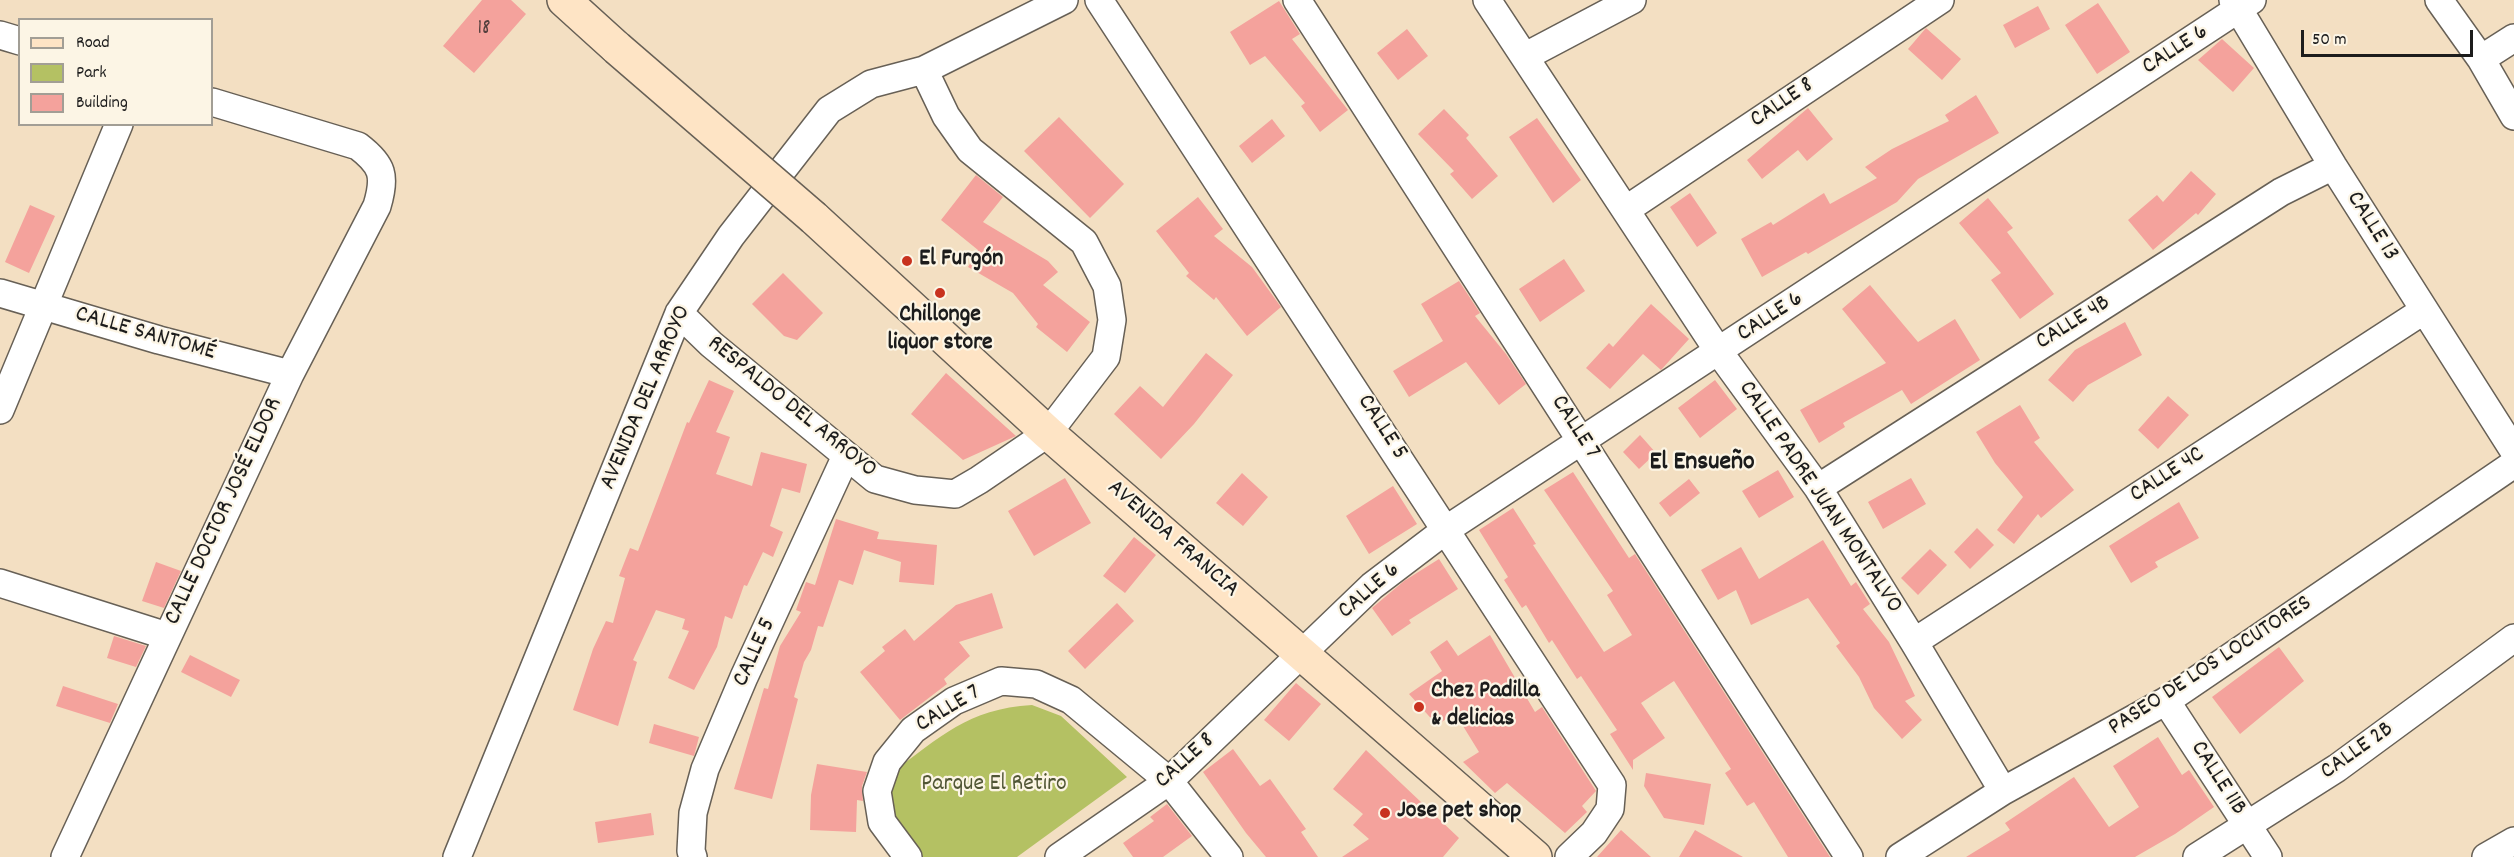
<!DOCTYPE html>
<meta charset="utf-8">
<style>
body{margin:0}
#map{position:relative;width:2514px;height:857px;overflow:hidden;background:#f3dfc2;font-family:Dekko,sans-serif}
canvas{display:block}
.legend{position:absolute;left:18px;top:18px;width:195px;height:108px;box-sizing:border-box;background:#fcf5e5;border:2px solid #a29e95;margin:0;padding:8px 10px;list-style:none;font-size:18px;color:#1c1c1c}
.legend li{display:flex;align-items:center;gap:12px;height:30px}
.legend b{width:30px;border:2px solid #a29e95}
.scale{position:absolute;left:2301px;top:30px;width:172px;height:27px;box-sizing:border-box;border:3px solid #1c1c1c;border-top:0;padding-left:8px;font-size:18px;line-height:21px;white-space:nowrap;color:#1c1c1c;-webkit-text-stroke:4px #fcf5e5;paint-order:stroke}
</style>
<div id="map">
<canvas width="2514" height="857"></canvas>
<ul class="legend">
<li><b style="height:8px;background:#fee4c5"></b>Road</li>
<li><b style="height:16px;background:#b4c163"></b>Park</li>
<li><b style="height:16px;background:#f4a29c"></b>Building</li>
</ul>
<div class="scale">50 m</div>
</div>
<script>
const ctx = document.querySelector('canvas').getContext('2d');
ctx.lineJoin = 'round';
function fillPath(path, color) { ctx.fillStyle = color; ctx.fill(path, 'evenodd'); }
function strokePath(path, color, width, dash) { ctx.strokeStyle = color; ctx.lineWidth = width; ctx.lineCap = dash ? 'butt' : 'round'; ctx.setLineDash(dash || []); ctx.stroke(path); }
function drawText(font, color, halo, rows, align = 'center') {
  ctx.font = font + ' Dekko,sans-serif'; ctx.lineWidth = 4.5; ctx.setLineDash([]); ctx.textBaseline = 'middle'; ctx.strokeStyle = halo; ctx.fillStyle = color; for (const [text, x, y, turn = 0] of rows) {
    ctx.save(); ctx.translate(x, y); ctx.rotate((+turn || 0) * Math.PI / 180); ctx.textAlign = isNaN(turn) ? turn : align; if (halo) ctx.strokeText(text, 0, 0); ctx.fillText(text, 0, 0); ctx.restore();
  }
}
const green = new Path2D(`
 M1032,705L1061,716L1127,777L1017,857H910L879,821L891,773C941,737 967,709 1032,705Z`);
const building = new Path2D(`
 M482,0H511L526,14L474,73L443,46Z
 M1279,1L1300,34L1292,39L1348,110L1320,132L1301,106L1305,103L1265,56L1250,65L1230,32Z
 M2098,3L2130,52L2097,74L2065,25Z
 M2038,6L2050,29L2015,48L2003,25Z
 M1926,28L1961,59L1942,80L1908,49Z
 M1407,29L1428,56L1398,80L1377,53Z
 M2222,39L2254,68L2233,92L2198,60Z
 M1976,95L1999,133L1918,179L1897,202L1808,254L1806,252L1762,277L1741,239L1771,222L1773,225L1824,193L1830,204L1877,178L1865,167L1892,149L1949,121L1945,115Z
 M1808,108L1833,139L1807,161L1798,150L1762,179L1747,160Z
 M1444,109L1469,135L1466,138L1498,176L1472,199L1450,174L1454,171L1418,134Z
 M1059,117L1124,184L1090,218L1024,151Z
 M1537,118L1581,180L1553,203L1509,137Z
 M1272,119L1285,136L1252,163L1239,146Z
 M2191,171L2216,194L2198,215L2196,213L2153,250L2128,220L2157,195L2163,202Z
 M976,175L1003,197L983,222L1048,261L1058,272L1043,285L1090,322L1067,352L1036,327L1038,324L1013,293L968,267L978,250L941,220Z
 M1690,193L1717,233L1697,247L1670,207Z
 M1198,197L1223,229L1214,236L1252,267L1281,307L1247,336L1216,297L1214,300L1186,276L1189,273L1156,231Z
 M1988,198L2013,228L2007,232L2054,294L2020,319L1991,280L2001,273L1959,223Z
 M30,205L55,216L29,273L5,262Z
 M1564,259L1585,291L1540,322L1519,289Z
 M783,273L823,313L797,340L784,336L752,304Z
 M1459,281L1480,313L1475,316L1506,354L1526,384L1499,405L1466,362L1409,397L1393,371L1443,341L1421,304Z
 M1870,285L1918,342L1955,319L1980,360L1911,404L1902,390L1843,423L1845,427L1819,443L1800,410L1886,363L1842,309Z
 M1651,304L1689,339L1661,370L1643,354L1610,389L1586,368L1609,343L1613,347Z
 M2125,322L2142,355L2088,385L2073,402L2048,380L2075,350Z
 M1206,353L1233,375L1194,424L1161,459L1114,414L1140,386L1163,407Z
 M946,373L1016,436L963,460L911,414Z
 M709,380L734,391L716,432L730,437L716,474L752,486L761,452L807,464L800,493L782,488L770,526L783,532L773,557L763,552L747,586L744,585L732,619L725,616L717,647L694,690L668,678L689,631L682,629L685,619L656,610L633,660L637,662L618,726L573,710L593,649L606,621L613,623L625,578L619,576L630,548L638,551L687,422L689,423Z
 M1715,380L1737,409L1700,438L1678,408Z
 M2168,396L2189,415L2158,449L2138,430Z
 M2020,405L2040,438L2034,442L2074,490L2041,518L2038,514L2014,544L1997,530L2023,497L1995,463L1976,432Z
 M1640,435L1656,453L1639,469L1623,452Z
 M1778,470L1794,497L1759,518L1742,491Z
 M1573,472L1629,558L1635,554L1830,857H1788L1754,802L1747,806L1725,773L1731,769L1674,681L1641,703L1665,738L1633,760V770L1610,734L1617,730L1581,676L1577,679L1552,640L1549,643L1526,605L1522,608L1504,580L1508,577L1479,530L1513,508L1536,544L1533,545L1604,652L1632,635L1607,595L1613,591L1544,490Z
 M1242,473L1268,497L1243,526L1216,503Z
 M1065,478L1091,523L1034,556L1008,511Z
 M1911,478L1926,504L1883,529L1868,502Z
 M1689,479L1700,493L1670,517L1659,503Z
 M1393,486L1417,524L1369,554L1346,516Z
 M2179,502L2199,538L2155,562L2158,567L2131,583L2109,546Z
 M836,519L879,532L877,539L937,545L934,585L899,582L901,562L864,550L853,585L839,580L823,627L818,626L811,650L804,662L794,697L798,699L772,799L734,789L764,688L768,689L780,646L801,612L796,610L806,582L815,585Z
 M1977,528L1994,545L1970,569L1954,552Z
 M1134,537L1156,555L1125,593L1103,576Z
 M1823,540L1851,586L1856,582L1870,604L1863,609L1889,642L1915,696L1905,701L1922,720L1902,739L1874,708L1859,677L1836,646L1840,643L1808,598L1751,625L1736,590L1718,600L1701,570L1741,547L1759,579Z
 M1930,549L1947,565L1918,595L1901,578Z
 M1439,559L1458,589L1409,620L1411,623L1392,636L1372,608L1404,581Z
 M156,562L181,571L164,608L142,601Z
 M992,593L1003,628L959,642L970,656L944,679L947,684L900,720L860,672L885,651L882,647L905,629L914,641L956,605Z
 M1117,603L1134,621L1085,669L1068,651Z
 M1490,635L1535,712L1542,707L1596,791L1582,806L1587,812L1565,833L1507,783L1495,793L1463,762L1479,752L1455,713L1437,725L1409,694L1442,671L1430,652L1447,640L1458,656Z
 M114,636L146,646L136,667L107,658Z
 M2279,647L2304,681L2240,734L2212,697Z
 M190,655L240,680L231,697L181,672Z
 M1296,683L1321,704L1289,741L1264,720Z
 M63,686L118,704L110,723L56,706Z
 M654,724L699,737L694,756L649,743Z
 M2158,737L2182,775L2189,770L2214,807L2175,834L2135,857H1966L2010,830L2005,823L2074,777L2109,827L2139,807L2113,766Z
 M1233,749L1260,786L1270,779L1306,829L1301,832L1318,857H1266L1246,833L1203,772Z
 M1366,750L1459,838L1443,857H1342L1369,839L1353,825L1363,814L1333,789Z
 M817,764L867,772L862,786L863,801L857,800L856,832L810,830L811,795Z
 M1646,773L1711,784L1704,825L1664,818L1644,786Z
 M1167,804L1192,836L1163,857H1133L1123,843L1154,821L1150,817Z
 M651,813L654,835L598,843L595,822Z
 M1621,830L1651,857H1597Z
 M1695,830L1743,857H1679Z`);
const street = new Path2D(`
 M1099,0L1612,785L1610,809L1594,833L1569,857
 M1297,0L1849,857
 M1487,0L1719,352L1818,488L1914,642L2003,791
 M2233,0L2333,166L2514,451
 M2439,0L2481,59L2514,116
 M0,35L20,41
 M1526,56L1632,0
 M2481,59L2514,38
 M1627,209L1940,0
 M0,293L159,340L290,374
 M679,313L711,344L875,479L915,490L955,494L979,480L1048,433L1106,357L1112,320L1107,286L1084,242L970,150L946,116L924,70
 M0,410L119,124
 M1818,488L2281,192L2333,166
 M0,583L167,636
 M1914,642L2423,311
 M2166,701L2268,857
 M65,857L290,374L377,206C386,176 383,165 358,146L212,102
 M457,857L679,313L731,236L829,110L871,84L924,70L1064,0
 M693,857L691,851L693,813L705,769L744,677L846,456
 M908,857L882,822L877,791L887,762L913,730L954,701L1001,681L1036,684L1071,700L1169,781L1229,857
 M1059,857L1169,781L1372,586L1447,529L2252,0
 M1900,857L2003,791L2166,701L2514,464
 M2197,857L2337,768L2514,638
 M2486,857L2514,841`);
const secondary = new Path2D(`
 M564,0L617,48
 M814,218L1048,433L1535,857`);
const secondaryBridge = new Path2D(`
 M617,48L814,218`);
const markers = [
 [907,261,6,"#c8321e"],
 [940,293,6,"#c8321e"],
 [1419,707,6,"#c8321e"],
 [1385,813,6,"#c8321e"]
];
const numberNames = [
 ["18",484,30]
];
const streetNames = [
 ["CALLE 6",2176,51,-33],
 ["CALLE 8",1783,104,-34],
 ["CALLE 13",2371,227,58],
 ["CALLE 6",1771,318,-33],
 ["CALLE 4B",2074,324,-32],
 ["CALLE SANTOMÉ",145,335,16],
 ["AVENIDA DEL ARROYO",647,398,-67],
 ["RESPALDO DEL ARROYO",791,408,39],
 ["CALLE 5",1381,428,57],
 ["CALLE 7",1574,428,57],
 ["CALLE 4C",2168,476,-33],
 ["CALLE PADRE JUAN MONTALVO",1819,498,56],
 ["CALLE DOCTOR JOSÉ ELDOR",225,512,-65],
 ["AVENIDA FRANCIA",1172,540,41],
 ["CALLE 6",1370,592,-41],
 ["CALLE 5",756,653,-66],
 ["PASEO DE LOS LOCUTORES",2211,667,-33],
 ["CALLE 7",949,710,-31],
 ["CALLE 2B",2358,752,-35],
 ["CALLE 8",1186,762,-42],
 ["CALLE 11B",2217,779,57]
];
const poiNames = [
 ["El Furgón",919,261],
 ["Chillonge",940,317,"center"],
 ["liquor store",940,345,"center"],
 ["Chez Padilla",1431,693],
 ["& delicias",1431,721],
 ["Jose pet shop",1397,813]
];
const parkNames = [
 ["Parque El Retiro",994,786]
];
const neighbourhoodNames = [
 ["El Ensueño",1702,464]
];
fillPath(green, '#b4c163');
fillPath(building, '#f4a29c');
strokePath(street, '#676056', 30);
strokePath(secondary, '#676056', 36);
strokePath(street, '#fff', 27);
strokePath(secondary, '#fee4c5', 33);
strokePath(secondaryBridge, '#676056', 36, []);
strokePath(secondaryBridge, '#fee4c5', 33);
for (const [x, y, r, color] of markers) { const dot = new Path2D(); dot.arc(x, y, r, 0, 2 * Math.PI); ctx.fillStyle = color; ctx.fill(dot); strokePath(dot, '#fcf5e5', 2); }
drawText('21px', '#523e3c', null, numberNames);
drawText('24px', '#1c1c1c', '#fcf5e5', streetNames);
drawText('bold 24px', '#1c1c1c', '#fcf5e5', poiNames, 'left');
drawText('24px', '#515635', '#fcf5e5', parkNames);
drawText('bold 26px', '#1c1c1c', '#fcf5e5', neighbourhoodNames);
</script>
